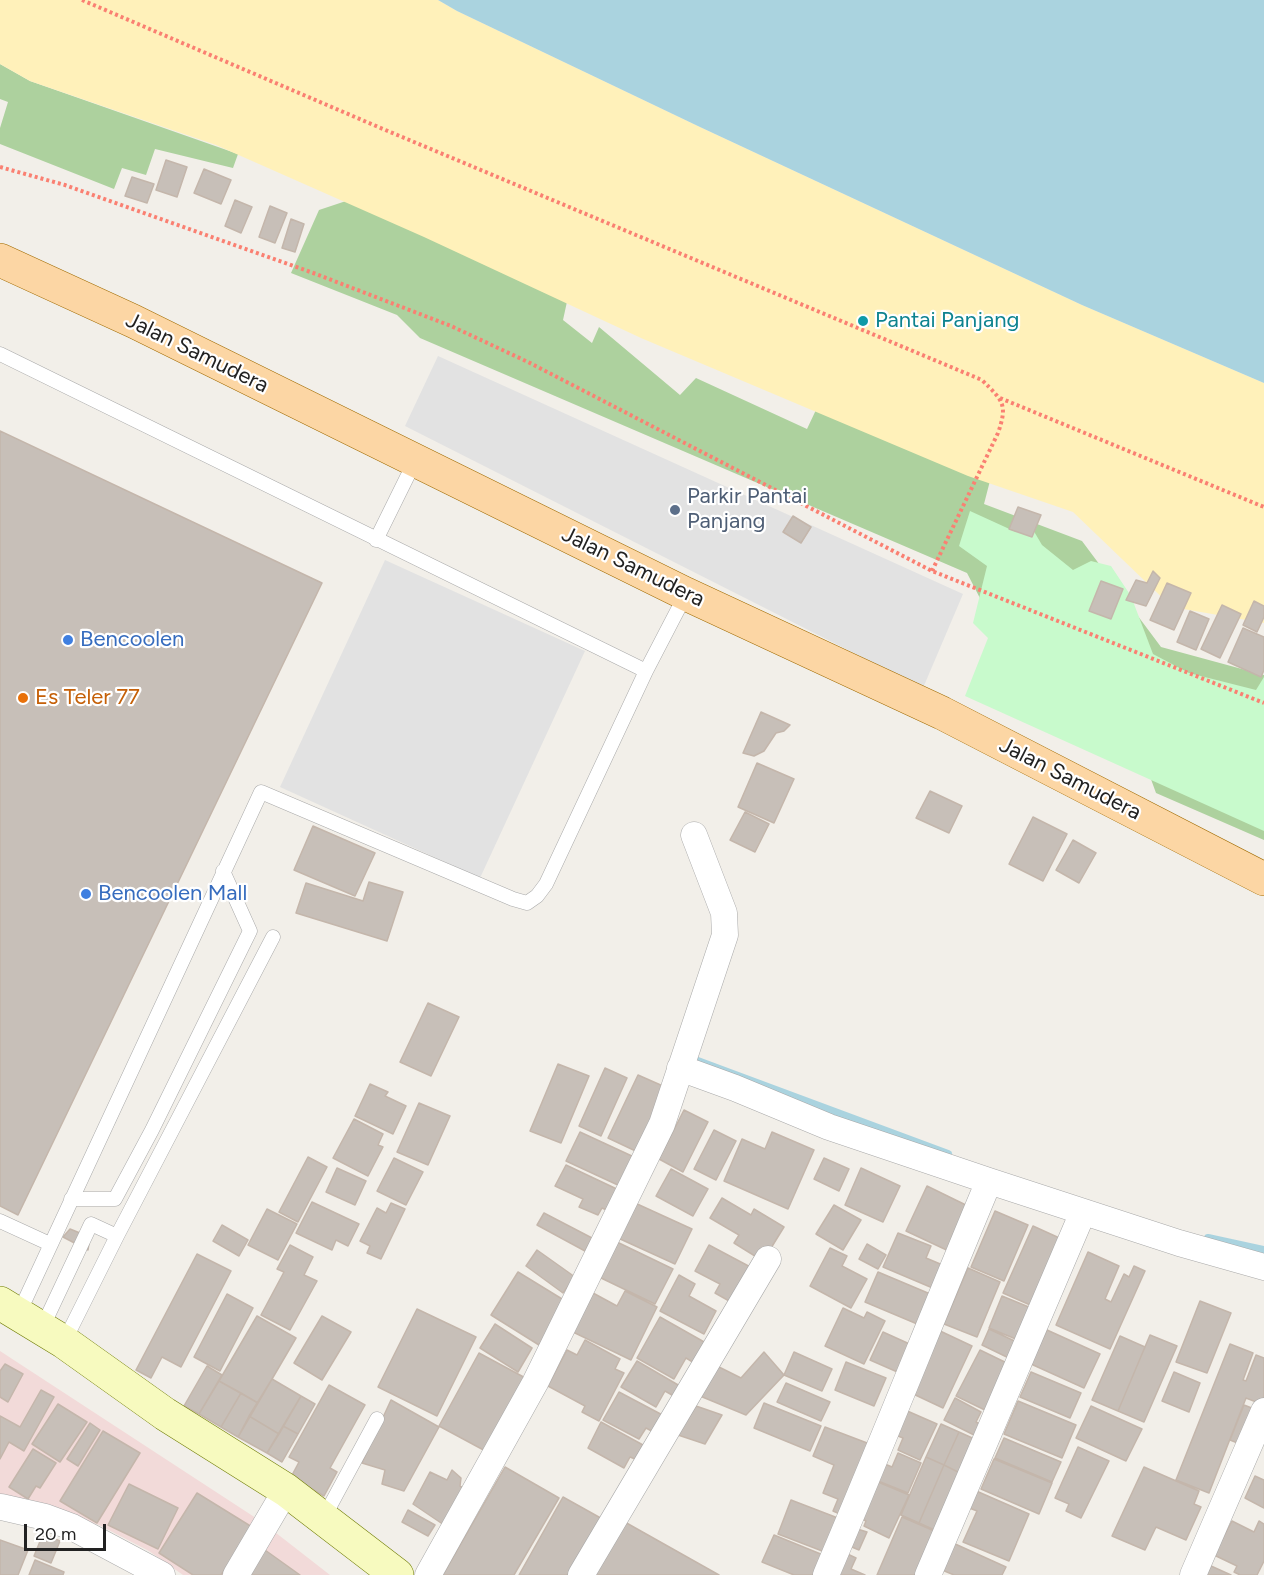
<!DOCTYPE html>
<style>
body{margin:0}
#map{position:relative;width:1264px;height:1575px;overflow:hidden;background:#f2efe9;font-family:Figtree,sans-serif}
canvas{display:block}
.scale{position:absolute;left:24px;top:1524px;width:82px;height:27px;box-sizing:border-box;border:3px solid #222;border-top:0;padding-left:8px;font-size:18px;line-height:21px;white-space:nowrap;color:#222;-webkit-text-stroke:4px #fff;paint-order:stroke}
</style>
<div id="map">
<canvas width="1264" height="1575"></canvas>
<div class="scale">20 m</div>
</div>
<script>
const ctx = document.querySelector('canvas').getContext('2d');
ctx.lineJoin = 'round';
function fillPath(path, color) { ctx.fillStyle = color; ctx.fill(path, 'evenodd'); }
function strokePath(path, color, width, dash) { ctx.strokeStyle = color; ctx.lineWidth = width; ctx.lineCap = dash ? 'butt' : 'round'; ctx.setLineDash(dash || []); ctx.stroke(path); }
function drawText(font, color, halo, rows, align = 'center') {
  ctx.font = font + ' Figtree,sans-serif'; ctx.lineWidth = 4.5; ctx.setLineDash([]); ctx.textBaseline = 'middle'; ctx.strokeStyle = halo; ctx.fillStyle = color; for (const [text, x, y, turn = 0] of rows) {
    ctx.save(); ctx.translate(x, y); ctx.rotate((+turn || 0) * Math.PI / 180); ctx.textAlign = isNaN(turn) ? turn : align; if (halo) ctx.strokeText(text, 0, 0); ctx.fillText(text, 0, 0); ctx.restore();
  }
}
const commercial = new Path2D(`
 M0,1351L262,1522L330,1575H183L149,1551L99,1525L0,1495Z`);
const forest = new Path2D(`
 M0,64L30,81L238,154L233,168L155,149L146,175L122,168L114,189L0,144V128L8,102L0,99Z
 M376,191L575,265L563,320L592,343L599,327L680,395L696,378L807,429L831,378L992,473L984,504L1082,541L1161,647L1264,675V840L1156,793L1132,727L1001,639L967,573L420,338L397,315L291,273L319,210Z`);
const sand = new Path2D(`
 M0,0H438L457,11L700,127L1082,305L1264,383V623L1172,607L1073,512L968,476L641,338L424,237L216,145L30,81L0,64Z`);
const park = new Path2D(`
 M970,511L1016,532L1032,528L1042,545L1073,570L1091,561L1111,566L1131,596L1153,654L1189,673L1256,690L1264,677V831L965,696L988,638L973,623L987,566L959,546Z`);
const parking = new Path2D(`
 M438,356L963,594L923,688L405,426Z
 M385,560L585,651L480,878L280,787Z`);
const water = new Path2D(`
 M438,0H1264V383L1082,305L700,127L457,11Z`);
const stream = new Path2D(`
 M695,1060L948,1154
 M1208,1238L1264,1250`);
const building = new Path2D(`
 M166,160L187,167L177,197L156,190Z
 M204,169L231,180L221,204L194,193Z
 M132,177L154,184L147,203L125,196Z
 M235,200L252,207L241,233L225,226Z
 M270,206L287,213L275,243L259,237Z
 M291,219L304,224L295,252L282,248Z
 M0,431L322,583L18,1215L0,1206Z
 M1018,507L1041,515L1032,537L1009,529Z
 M793,516L811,527L801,543L783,532Z
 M1153,571L1160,578L1146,606L1126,600L1136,580L1147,583Z
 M1101,581L1123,589L1111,619L1089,611Z
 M1167,583L1191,593L1174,630L1150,620Z
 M1254,601L1264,606V617L1257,632L1243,625Z
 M1222,605L1241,614L1220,658L1201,649Z
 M1190,611L1209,619L1196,650L1177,642Z
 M1243,628L1264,637V670L1261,677L1228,662Z
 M761,712L790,725L784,731L776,733L764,751L754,756L743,753Z
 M757,763L794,779L774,823L738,807Z
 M930,791L962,806L949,833L916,818Z
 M745,812L769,824L755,852L730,840Z
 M1033,817L1067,834L1043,881L1009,864Z
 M313,826L375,853L355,896L294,870Z
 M1073,840L1096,853L1079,883L1056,870Z
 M369,882L403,892L387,941L296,913L306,883L363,901Z
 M428,1003L459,1017L431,1076L400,1062Z
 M558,1064L589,1076L561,1143L530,1131Z
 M605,1068L627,1078L601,1136L579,1126Z
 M638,1075L672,1090L642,1154L608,1138Z
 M370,1084L388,1092L385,1096L406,1106L393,1134L355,1116Z
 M419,1103L450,1116L428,1165L397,1152Z
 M684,1110L708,1122L683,1172L659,1159Z
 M354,1119L383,1134L378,1145L383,1147L368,1176L333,1158Z
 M714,1130L736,1141L716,1180L694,1169Z
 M580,1132L634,1157L620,1186L566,1161Z
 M772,1132L814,1150L788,1209L724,1181L742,1139L765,1149Z
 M308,1157L327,1167L298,1222L279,1212Z
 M394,1158L423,1172L406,1205L377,1191Z
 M824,1158L849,1169L839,1191L814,1179Z
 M566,1165L621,1191L611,1212L602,1208L598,1215L579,1207L583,1199L555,1186Z
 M337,1168L366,1181L355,1205L326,1192Z
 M861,1168L900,1186L883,1222L845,1205Z
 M671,1169L708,1189L693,1216L656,1196Z
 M927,1186L974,1209L953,1253L906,1231Z
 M722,1198L751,1215L754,1209L784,1227L763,1261L734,1243L739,1235L710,1218Z
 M312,1202L359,1224L348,1246L336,1240L332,1250L296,1233Z
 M391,1203L405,1209L381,1259L367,1253L370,1246L360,1241L377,1208L386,1213Z
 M635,1203L692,1229L675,1264L618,1238Z
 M834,1205L861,1220L843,1250L816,1234Z
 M267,1209L297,1224L278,1260L248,1245Z
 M995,1211L1028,1225L1004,1281L971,1267Z
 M544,1213L592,1238L585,1251L537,1225Z
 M222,1225L248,1240L239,1256L213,1241Z
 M1033,1226L1066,1241L1037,1308L1003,1293Z
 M70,1229L90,1237L88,1250L63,1237Z
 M898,1233L931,1246L926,1258L945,1266L935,1289L883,1267Z
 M617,1242L673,1269L655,1304L599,1277Z
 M867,1244L886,1255L878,1269L859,1259Z
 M290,1245L313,1257L304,1275L317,1281L290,1330L261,1315L284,1272L277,1269Z
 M709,1245L756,1270L738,1306L715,1293L720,1284L695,1271Z
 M830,1248L847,1256L842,1266L867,1279L851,1308L810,1286Z
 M537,1250L575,1277L563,1293L526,1266Z
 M1088,1252L1119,1266L1105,1299L1111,1302L1124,1274L1129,1277L1134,1266L1145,1271L1110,1349L1056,1325Z
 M197,1254L231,1271L181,1367L162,1357L151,1378L136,1370Z
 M968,1268L1000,1282L977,1337L944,1324Z
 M518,1272L567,1302L539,1345L491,1315Z
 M878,1272L935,1296L922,1326L865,1302Z
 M679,1275L695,1284L689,1296L716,1311L704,1334L660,1311Z
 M625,1291L657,1307L631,1360L573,1332L593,1293L617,1306Z
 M227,1294L253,1308L220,1371L194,1357Z
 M1002,1296L1036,1310L1023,1342L989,1328Z
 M1200,1301L1231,1313L1207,1373L1176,1362Z
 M843,1308L864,1318L867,1312L885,1321L864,1364L825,1346Z
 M417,1309L476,1337L437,1416L378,1387Z
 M257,1316L296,1338L258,1403L219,1381Z
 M322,1316L351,1332L322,1380L294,1363Z
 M660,1317L713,1347L701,1367L686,1358L674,1379L637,1358Z
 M495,1324L532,1348L518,1372L480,1348Z
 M989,1329L1023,1345L1015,1361L982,1345Z
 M938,1330L972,1346L943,1408L909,1392Z
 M1047,1330L1100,1354L1084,1388L1031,1364Z
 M883,1332L914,1346L902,1374L870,1360Z
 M1150,1335L1177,1346L1144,1422L1118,1411Z
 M1120,1336L1145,1347L1118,1411L1092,1400Z
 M585,1340L620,1359L615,1369L624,1373L599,1421L582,1412L585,1406L548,1386L567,1350L577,1355Z
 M1230,1344L1253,1353L1243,1380L1246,1381L1256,1355L1264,1358V1405L1246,1398L1209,1493L1176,1480Z
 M980,1350L1013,1366L989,1412L956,1396Z
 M764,1352L784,1375L746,1415L700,1396L717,1366L741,1378Z
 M794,1352L832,1369L822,1391L784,1375Z
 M479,1353L531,1381L491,1454L439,1426Z
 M637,1361L685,1389L679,1399L665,1391L656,1407L621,1387Z
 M846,1362L886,1378L874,1406L835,1390Z
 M5,1364L23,1374L8,1402L0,1397V1371Z
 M207,1366L222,1375L199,1414L184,1406Z
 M1031,1372L1081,1393L1070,1418L1020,1397Z
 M1174,1372L1200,1383L1189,1412L1162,1401Z
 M272,1379L301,1396L279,1434L249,1416Z
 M219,1381L241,1393L221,1427L199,1414Z
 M786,1383L830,1402L821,1421L777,1402Z
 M329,1385L365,1405L330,1468L337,1472L324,1496L291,1477L299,1462L289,1457Z
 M41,1390L54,1397L24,1451L9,1442L0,1459V1416L20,1427Z
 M619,1392L670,1419L661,1436L646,1428L639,1439L603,1420Z
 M241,1393L258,1403L238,1437L221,1427Z
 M301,1396L315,1404L298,1434L283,1426Z
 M955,1398L981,1412L976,1422L985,1427L980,1438L944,1420Z
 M391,1400L439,1427L404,1491L382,1484L385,1470L362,1463Z
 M1018,1401L1076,1425L1062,1458L1004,1434Z
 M764,1403L821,1426L810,1451L754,1428Z
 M58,1404L87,1422L60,1462L32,1444Z
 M1244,1405L1262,1412L1248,1447L1230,1440Z
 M696,1406L722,1415L705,1444L678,1435Z
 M1091,1406L1142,1429L1126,1461L1076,1438Z
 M905,1410L937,1424L920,1460L898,1450L903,1438L893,1434Z
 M249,1416L279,1434L267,1453L238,1437Z
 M601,1422L643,1445L635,1459L630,1457L624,1468L588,1448Z
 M90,1423L100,1430L78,1466L67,1459Z
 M941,1424L959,1432L944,1465L926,1457Z
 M283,1426L298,1434L282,1462L267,1453Z
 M825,1427L875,1446L847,1517L833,1511L838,1499L823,1493L834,1465L813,1456Z
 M103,1431L140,1453L97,1523L60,1501Z
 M959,1432L979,1441L964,1475L944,1465Z
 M1004,1438L1061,1462L1052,1482L995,1458Z
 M1078,1447L1109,1461L1081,1518L1066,1511L1069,1504L1055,1498Z
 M33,1449L56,1463L40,1488L36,1486L28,1499L9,1487Z
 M898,1453L921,1463L908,1493L873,1479L880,1462L892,1467Z
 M926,1457L944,1465L919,1523L901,1515Z
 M994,1459L1052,1483L1039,1514L981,1489Z
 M944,1465L964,1475L939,1532L919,1523Z
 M505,1467L559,1498L514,1575H443Z
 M1144,1467L1199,1491L1194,1504L1201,1507L1186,1540L1156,1527L1145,1550L1112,1536Z
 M452,1470L461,1478L460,1486L468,1491L447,1527L413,1504L430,1472L447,1480Z
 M1255,1476L1264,1480V1508L1245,1498Z
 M871,1479L909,1495L889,1538L864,1526L866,1521L855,1515Z
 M129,1484L178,1508L158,1549L108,1525Z
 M974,1490L1029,1514L1009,1561L963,1542L977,1511L967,1507Z
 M197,1493L252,1527L221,1575H193L159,1553Z
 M563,1497L606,1521L575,1575H519Z
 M791,1500L843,1520L830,1554L778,1534Z
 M408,1510L435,1525L428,1536L402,1522Z
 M902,1517L939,1533L921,1575H877Z
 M623,1521L719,1575H592Z
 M1232,1521L1254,1532L1259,1521L1264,1524V1561L1257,1575H1240L1234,1572L1237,1566L1214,1555Z
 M854,1528L867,1532L859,1550L847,1545Z
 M43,1534L60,1541L51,1563L34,1556Z
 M774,1535L828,1557L820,1575H794L762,1562Z
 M0,1540L28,1550L18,1575H0Z
 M953,1543L1006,1567L1002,1575H954L942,1570Z
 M265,1550L300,1575H250Z
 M841,1551L856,1558L851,1569L865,1575H830Z
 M35,1560L64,1572L63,1575H29Z
 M1211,1566L1231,1575H1206Z`);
const path = new Path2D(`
 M82,0L383,129L982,380C1003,401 1008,404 998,433L932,571
 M0,167L65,185L316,274L451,326L528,362L932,571L1264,703
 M1000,398L1264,507`);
const lane = new Path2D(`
 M0,354L646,671
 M376,540L416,459
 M71,1199H115L152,1130L250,931L223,871
 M0,1221L50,1244
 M19,1313L261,792L513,899L527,903L537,896L546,884L646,671L686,594
 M42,1328L91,1224L117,1236
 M64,1342L117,1236L273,937
 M323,1519L377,1419`);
const street = new Path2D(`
 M680,1068L735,1088L829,1127L989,1181L1179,1243L1264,1267
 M1,1507L45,1517L72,1527L162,1575
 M236,1575L286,1490
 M428,1575L535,1383L662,1124L725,935L724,913L694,835
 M581,1575L768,1259
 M826,1575C882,1444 934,1312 989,1181
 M928,1575L1083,1212
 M1193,1575L1264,1411`);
const secondary = new Path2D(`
 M0,1303L64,1342L165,1414L286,1490L397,1575`);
const primary = new Path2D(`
 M0,260L133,321L686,594L942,713L1264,879`);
const markers = [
 [863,321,6,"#0f9aa8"],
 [675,510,6,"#5c6f8a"],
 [68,640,6,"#3f7fe0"],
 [23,698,6,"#e8710a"],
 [86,894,6,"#3f7fe0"]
];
const cultureNames = [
 ["Pantai Panjang",875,321]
];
const streetNames = [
 ["Jalan Samudera",197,353,26],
 ["Jalan Samudera",633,567,26],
 ["Jalan Samudera",1070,779,27]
];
const serviceNames = [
 ["Parkir Pantai",687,497],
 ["Panjang",687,522]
];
const shopNames = [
 ["Bencoolen",80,640],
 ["Bencoolen Mall",98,894]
];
const foodNames = [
 ["Es Teler 77",35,698]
];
fillPath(commercial, '#f2dad9');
fillPath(forest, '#add19e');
fillPath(sand, '#fff1ba');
fillPath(park, '#c8facc');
fillPath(parking, '#e2e2e2');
fillPath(water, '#aad3df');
strokePath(stream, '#aad3df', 8);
fillPath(building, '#c7bfb8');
strokePath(building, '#c4b6ab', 1.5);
strokePath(lane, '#a9a9a9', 15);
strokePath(street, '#a9a9a9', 27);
strokePath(secondary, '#707d05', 34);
strokePath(primary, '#a06b00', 34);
strokePath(path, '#fa8072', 4, [3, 3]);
strokePath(lane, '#fff', 14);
strokePath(street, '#fff', 26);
strokePath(secondary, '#f7fabf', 33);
strokePath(primary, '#fcd6a4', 33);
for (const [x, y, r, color] of markers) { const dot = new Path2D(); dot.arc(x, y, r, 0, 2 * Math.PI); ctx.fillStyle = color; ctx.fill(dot); strokePath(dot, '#fff', 2); }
drawText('22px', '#0d838f', '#fff', cultureNames, 'left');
drawText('22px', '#222', '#fff', streetNames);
drawText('22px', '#4e5e75', '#fff', serviceNames, 'left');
drawText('22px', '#366cbe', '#fff', shopNames, 'left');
drawText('22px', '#c56008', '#fff', foodNames, 'left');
</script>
